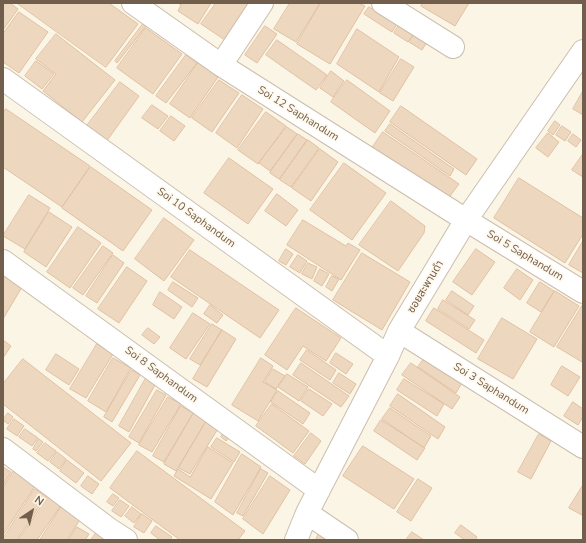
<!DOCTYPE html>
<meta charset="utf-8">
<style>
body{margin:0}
#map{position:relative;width:586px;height:543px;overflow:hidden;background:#fbf5e6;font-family:"Nunito Sans",sans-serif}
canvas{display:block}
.frame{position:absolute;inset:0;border:4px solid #725e4c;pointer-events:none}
.north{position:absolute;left:12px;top:491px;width:40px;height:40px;-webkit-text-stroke:3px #fef9ec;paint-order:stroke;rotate:35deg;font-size:11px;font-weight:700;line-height:16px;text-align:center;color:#725e4c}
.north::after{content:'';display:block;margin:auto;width:14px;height:18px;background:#725e4c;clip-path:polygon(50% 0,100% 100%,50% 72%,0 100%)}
</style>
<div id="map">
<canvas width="586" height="543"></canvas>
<div class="frame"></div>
<div class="north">N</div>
</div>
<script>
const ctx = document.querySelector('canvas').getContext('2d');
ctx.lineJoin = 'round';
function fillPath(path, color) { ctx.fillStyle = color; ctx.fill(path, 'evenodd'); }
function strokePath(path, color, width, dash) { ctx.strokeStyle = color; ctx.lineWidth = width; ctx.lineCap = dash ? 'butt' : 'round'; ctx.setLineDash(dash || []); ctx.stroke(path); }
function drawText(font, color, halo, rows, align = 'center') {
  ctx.font = font + ' "Nunito Sans","Noto Sans Thai",sans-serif'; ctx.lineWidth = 3.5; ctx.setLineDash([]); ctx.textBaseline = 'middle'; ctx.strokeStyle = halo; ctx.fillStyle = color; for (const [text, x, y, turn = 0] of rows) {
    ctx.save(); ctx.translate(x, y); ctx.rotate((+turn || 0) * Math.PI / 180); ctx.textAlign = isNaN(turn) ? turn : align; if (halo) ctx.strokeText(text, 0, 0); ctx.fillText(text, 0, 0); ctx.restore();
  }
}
const building = new Path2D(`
 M3,3H10L18,9L3,30Z
 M17,3H109L138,24L106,67Z
 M178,3H211L198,24L178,11L181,5Z
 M216,3H248L250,5L225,40L201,24Z
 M290,3H320L296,42L274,29Z
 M321,3H359L365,6L330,64L297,44Z
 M423,3H469L455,26L421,6Z
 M369,7L397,24L392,32L364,14Z
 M19,12L48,32L19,73L3,62V34Z
 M143,24L146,26L117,63L115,61Z
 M399,25L413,35L408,42L394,33Z
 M265,26L277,34L257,63L245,55Z
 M146,28L182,54L153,94L117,68Z
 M357,29L399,57L379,92L337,64Z
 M56,34L115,80L82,122L43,91L56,74L36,59Z
 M414,35L427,42L422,50L409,42Z
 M277,40L327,75L316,90L266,55Z
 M186,55L197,63L166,103L156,96Z
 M401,59L414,67L393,101L380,93Z
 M36,61L54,74L42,89L25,76Z
 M198,63L218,77L190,118L170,104Z
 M331,71L344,81L333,97L320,88Z
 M219,80L239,93L212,132L192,118Z
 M347,80L390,111L375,133L331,102Z
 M120,82L139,96L106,142L86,127Z
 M583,91V115L573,109Z
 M242,95L263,109L237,148L216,133Z
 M152,105L168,116L158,129L142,118Z
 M401,106L477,159L466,175L390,122Z
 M6,109L90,166L62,207L3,167V113Z
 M266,112L286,126L258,164L238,150Z
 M171,116L185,126L174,141L160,131Z
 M555,121L560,125L553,135L548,131Z
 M390,124L454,169L450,176L385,131Z
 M562,126L571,132L565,141L556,135Z
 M287,127L297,134L270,171L259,163Z
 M383,132L459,184L447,200L372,148Z
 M548,133L559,142L548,157L536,148Z
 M298,134L307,140L279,179L270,173Z
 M573,134L581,140L576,147L568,141Z
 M308,140L319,148L291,187L280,180Z
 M320,149L338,162L311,201L292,188Z
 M583,154V177L572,170Z
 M229,158L273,189L248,224L204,193Z
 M344,163L386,193L352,240L310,210Z
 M91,167L152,210L123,251L62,208Z
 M519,178L583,218V234L565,263L494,218Z
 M277,194L298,210L286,226L265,211Z
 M29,195L50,208L25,249L3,236Z
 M391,201L425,226L424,233L398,271L359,245Z
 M49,212L72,227L46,267L24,252Z
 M164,218L194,240L164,281L135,259Z
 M303,220L346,246L348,243L360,250L341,280L287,245Z
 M78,227L101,243L70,288L47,272Z
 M583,241V273L569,265Z
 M103,246L113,253L83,295L73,288Z
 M286,249L293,254L286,265L279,261Z
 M476,249L495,262L472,295L453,282Z
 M190,250L279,310L260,338L171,277Z
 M362,253L410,282L382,330L333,300Z
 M113,255L124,263L97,303L86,296Z
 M298,255L307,261L300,273L290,267Z
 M308,263L317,267L312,279L302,274Z
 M127,267L147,281L119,323L98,309Z
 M320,269L329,274L322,286L314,281Z
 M517,269L533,280L520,300L504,288Z
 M3,276L22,287L3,319Z
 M332,276L339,279L332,291L326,287Z
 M173,282L198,298L192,307L168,290Z
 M540,282L554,291L541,312L527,303Z
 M452,291L474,306L468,315L446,300Z
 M555,291L579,306L554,347L530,332Z
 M160,292L182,307L174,319L153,305Z
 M443,300L475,320L469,329L438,309Z
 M210,305L223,315L217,323L204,314Z
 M582,306H583L582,362L557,347Z
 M296,308L341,338L326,361L303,346L287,370L265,355Z
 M434,308L484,340L476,353L426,321Z
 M193,313L210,324L186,359L170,348Z
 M502,318L537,339L513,379L478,359Z
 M212,324L222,330L200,365L190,359Z
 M148,328L160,337L154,344L142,335Z
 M222,330L236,339L207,387L193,379Z
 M3,340L11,346L3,358Z
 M97,344L113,354L86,398L70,389Z
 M307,350L336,370L330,380L300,360Z
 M336,353L353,364L346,374L330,363Z
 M56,354L79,369L69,385L46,370Z
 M426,356L463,381L456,393L418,367Z
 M113,358L131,368L106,412L88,401Z
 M261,358L273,366L263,382L277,390L258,421L232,405Z
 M23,359L131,443L101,481L3,404V384Z
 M301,363L349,396L341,407L293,375Z
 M411,363L460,397L452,409L402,375Z
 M562,366L580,377L568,396L551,385Z
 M273,369L285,376L276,389L265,382Z
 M132,370L140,375L112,422L104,417Z
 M339,373L356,384L350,394L333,383Z
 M287,374L308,387L299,401L278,387Z
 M146,378L156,383L129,432L119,426Z
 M404,379L444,404L437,416L397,390Z
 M309,389L332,404L323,416L301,401Z
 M157,390L166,395L139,443L129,437Z
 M278,391L310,413L303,424L271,402Z
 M398,394L445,427L438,439L390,406Z
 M168,397L181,404L152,452L139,445Z
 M573,402L583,409V417L578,425L564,416Z
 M272,404L309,431L293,453L256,426Z
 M181,406L193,413L164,462L153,456Z
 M390,408L431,436L424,448L382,419Z
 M8,413L13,417L8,424L3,420Z
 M194,413L206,421L176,471L164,464Z
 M14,419L24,426L17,436L7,429Z
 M207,420L219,427L190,474L179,468Z
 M381,420L425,448L417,460L374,431Z
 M25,429L38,438L32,446L19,437Z
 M225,431L231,435L226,441L221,437Z
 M311,433L321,441L305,464L294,456Z
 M539,434L551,441L531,479L518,472Z
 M217,438L240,452L234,462L211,447Z
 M39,439L43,442L36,451L33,449Z
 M45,443L56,451L48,461L37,453Z
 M363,446L414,479L394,509L343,476Z
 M208,447L233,463L211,499L174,476L178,469L190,477Z
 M137,451L245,531L238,540H180L110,488Z
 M57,452L66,459L59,469L50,462Z
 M242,454L261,467L233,515L215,502Z
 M67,460L84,473L76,483L60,471Z
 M3,467L11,472L3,485Z
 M15,469L37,483L3,535V488Z
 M261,469L268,473L243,516L237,513Z
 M88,476L99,484L92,494L81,486Z
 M270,476L290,490L263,534L243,519Z
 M418,479L432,488L411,521L397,512Z
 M583,485V513L582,515L569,508Z
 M35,489L46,496L17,540H5L3,539Z
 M113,494L119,498L113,506L107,502Z
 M49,495L62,504L37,540H19Z
 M120,500L129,506L121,517L112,511Z
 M62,506L81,518L67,540H40Z
 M132,507L141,514L134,523L125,516Z
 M142,514L152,521L144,533L134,527Z
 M461,525L477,537L475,540H465L455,533Z
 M156,526L172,537L170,540H160L151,533Z
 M77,527L89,534L85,540H69Z
 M98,530L107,536L104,540H91Z
 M320,530L334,540H316Z
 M412,532L424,540H406Z`);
const street = new Path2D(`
 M133,3L221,65L466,220L583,292
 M383,3L453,47
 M221,65L262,3
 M3,79L388,356
 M3,261L319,490
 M399,331L583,447
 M3,449L109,529L126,540
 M307,513L347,540
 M296,540L307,513L388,356L399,331L466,220L583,51`);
const streetNames = [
 ["Soi 12 Saphandum",298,114,32],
 ["Soi 10 Saphandum",196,218,36],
 ["Soi 5 Saphandum",525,256,31],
 ["ซอยสะพานดำ",426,287,-59],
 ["Soi 8 Saphandum",161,375,36],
 ["Soi 3 Saphandum",491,389,32]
];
fillPath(building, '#eed7bf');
strokePath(building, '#e0c0a1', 1);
strokePath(street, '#ccbead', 24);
strokePath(street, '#fff', 22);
drawText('11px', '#725e4c', '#fef9ec', streetNames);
</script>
